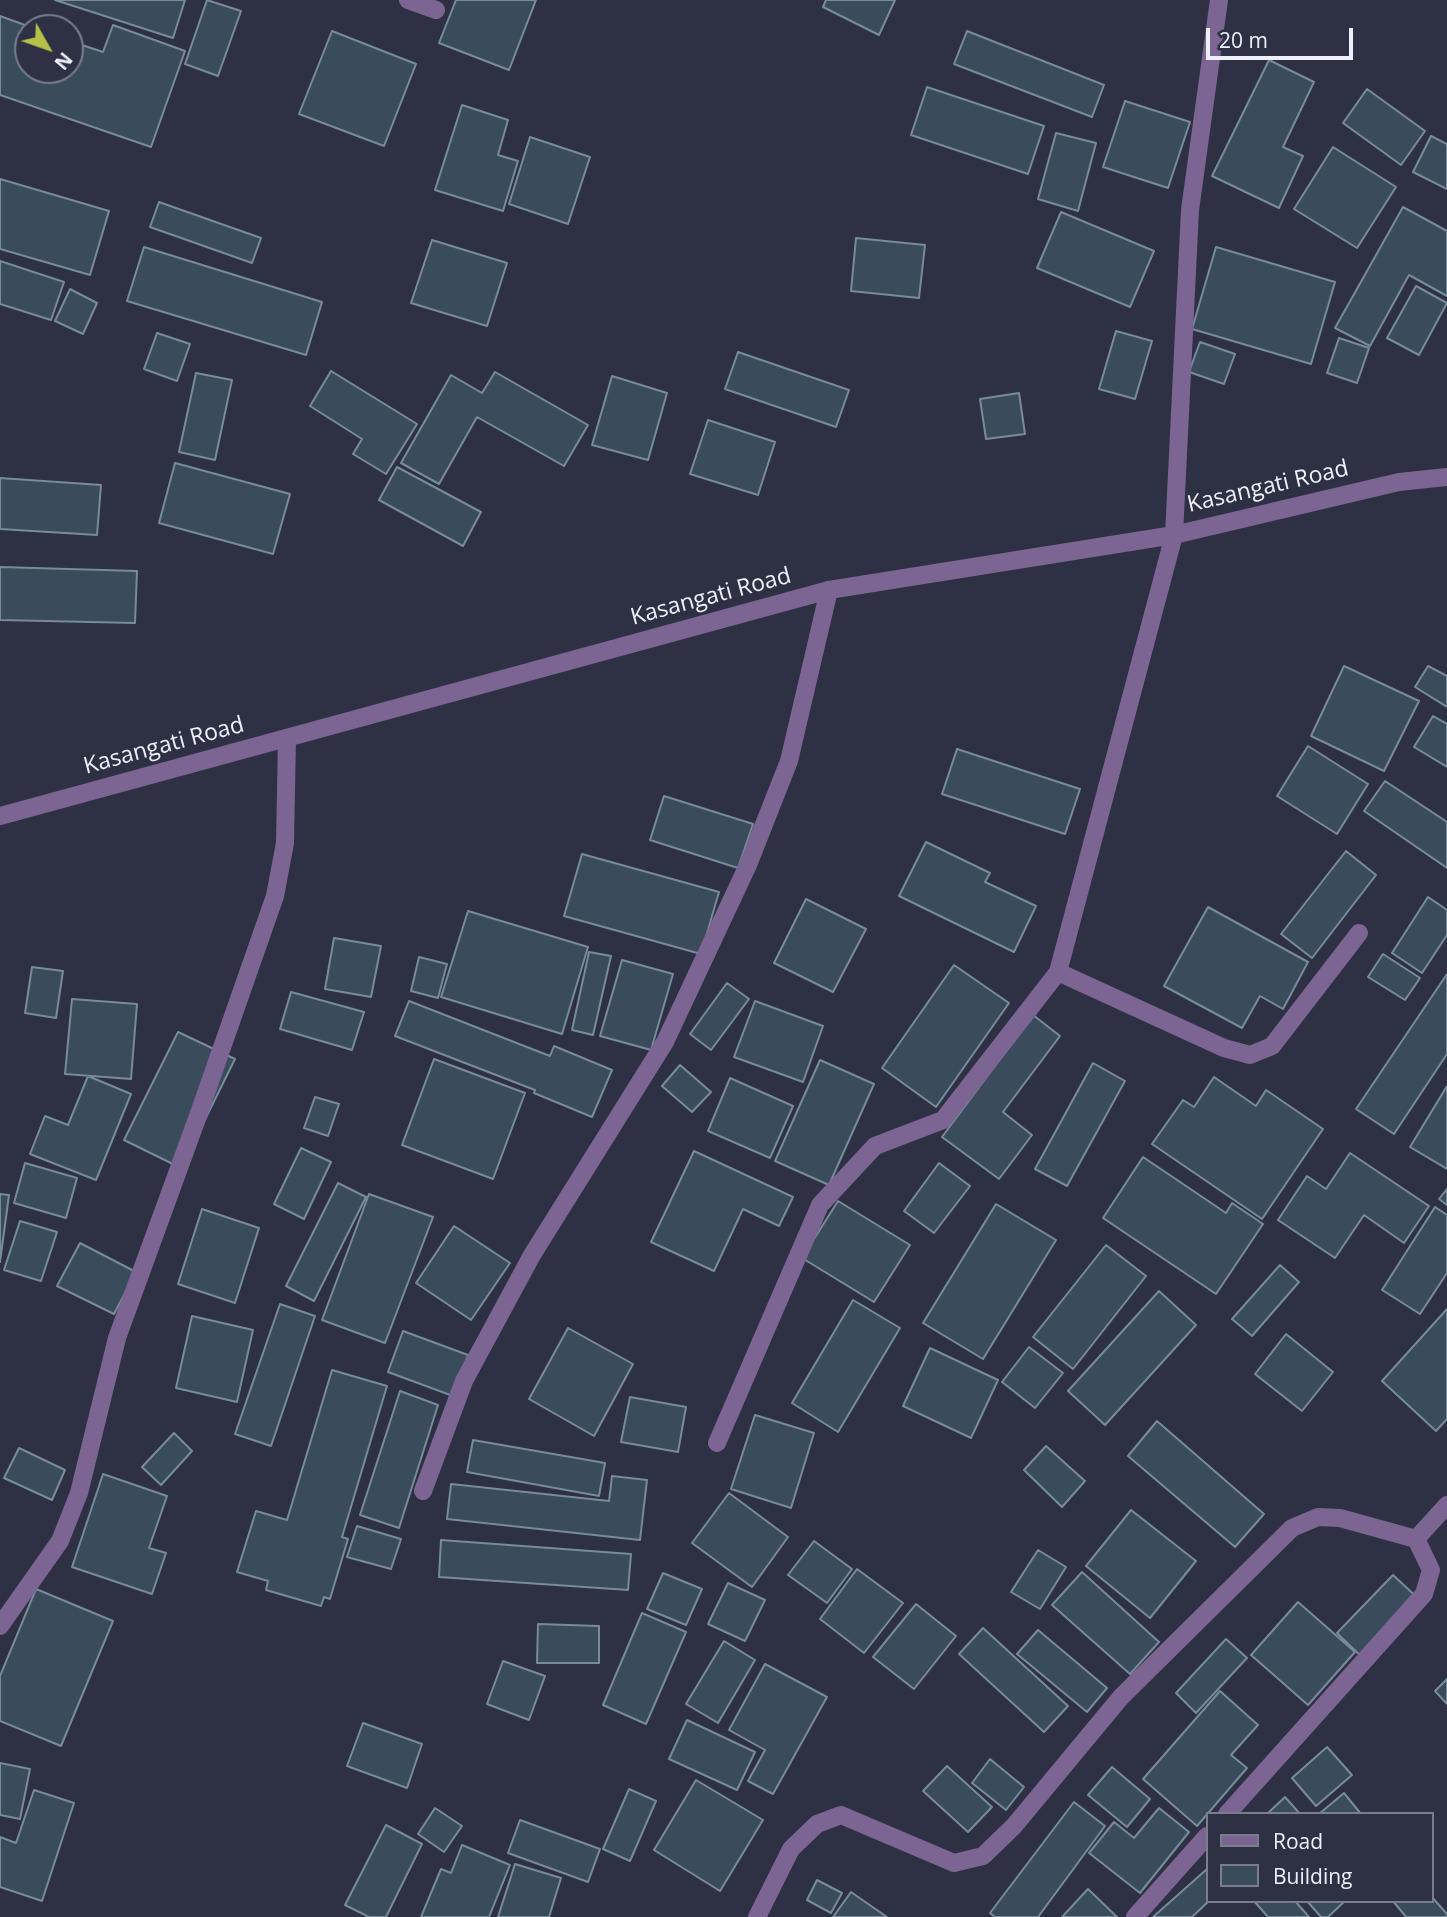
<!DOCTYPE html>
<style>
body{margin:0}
#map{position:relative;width:1447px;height:1917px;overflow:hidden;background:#2d3143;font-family:"Open Sans",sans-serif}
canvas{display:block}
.legend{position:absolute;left:1206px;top:1812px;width:228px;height:91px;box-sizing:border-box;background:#2d3143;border:2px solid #7a7d8d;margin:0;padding:9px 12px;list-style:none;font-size:21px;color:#edf0fc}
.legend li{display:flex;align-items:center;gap:14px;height:35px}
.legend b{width:35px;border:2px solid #7a7d8d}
.north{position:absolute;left:14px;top:14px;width:70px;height:70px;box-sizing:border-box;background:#2d3143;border:2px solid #7a7d8d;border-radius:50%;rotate:130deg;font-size:19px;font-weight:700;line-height:28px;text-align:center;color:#edf0fc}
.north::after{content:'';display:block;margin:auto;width:24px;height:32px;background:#b6c148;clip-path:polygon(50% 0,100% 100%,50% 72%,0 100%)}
.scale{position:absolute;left:1206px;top:28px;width:147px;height:32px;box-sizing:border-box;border:4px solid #edf0fc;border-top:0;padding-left:9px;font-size:21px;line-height:24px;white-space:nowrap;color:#edf0fc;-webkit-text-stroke:5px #2d3143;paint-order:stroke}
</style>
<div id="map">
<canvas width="1447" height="1917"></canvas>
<ul class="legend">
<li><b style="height:9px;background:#7c6592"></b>Road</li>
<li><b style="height:19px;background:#3a4c5b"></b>Building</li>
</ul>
<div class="north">N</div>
<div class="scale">20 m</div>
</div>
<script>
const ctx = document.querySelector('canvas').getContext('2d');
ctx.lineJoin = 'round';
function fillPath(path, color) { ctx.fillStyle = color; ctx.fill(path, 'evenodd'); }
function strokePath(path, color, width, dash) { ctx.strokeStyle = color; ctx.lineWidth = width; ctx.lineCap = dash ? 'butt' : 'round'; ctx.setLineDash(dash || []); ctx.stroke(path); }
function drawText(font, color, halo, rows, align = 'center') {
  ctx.font = font + ' "Open Sans",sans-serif'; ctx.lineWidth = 5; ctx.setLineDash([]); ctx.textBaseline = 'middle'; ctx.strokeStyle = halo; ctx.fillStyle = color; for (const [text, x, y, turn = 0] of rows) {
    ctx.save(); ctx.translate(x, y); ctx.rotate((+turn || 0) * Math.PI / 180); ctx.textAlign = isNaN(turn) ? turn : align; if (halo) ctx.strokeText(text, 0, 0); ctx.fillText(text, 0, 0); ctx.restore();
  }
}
const building = new Path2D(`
 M55,0H185L173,38Z
 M207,0L241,11L218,76L185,64Z
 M456,0H536L509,70L439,43Z
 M826,0H895L879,35L823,7Z
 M0,16L33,28H28V70H70V41L103,52L113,25L185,51L151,147L0,95Z
 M332,31L416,64L384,146L299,114Z
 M967,31L1104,85L1092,117L954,64Z
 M1269,60L1314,82L1283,147L1303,156L1279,208L1212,176Z
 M927,87L1044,126L1028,174L911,135Z
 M1367,89L1425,131L1401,165L1343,123Z
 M1125,101L1190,122L1168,188L1103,167Z
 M462,105L508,120L498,155L518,161L503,211L435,190Z
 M1056,133L1096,143L1078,211L1038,199Z
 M1431,136L1447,144V189L1413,172Z
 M530,137L590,157L568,224L509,204Z
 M1333,147L1396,187L1357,248L1294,209Z
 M0,179L109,211L90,275L0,249Z
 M159,202L261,238L252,263L150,227Z
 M1403,207L1447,231V296L1409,275L1370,346L1335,328Z
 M1061,212L1154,251L1130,307L1037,268Z
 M856,238L925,245L919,298L851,291Z
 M432,240L507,263L487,326L411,303Z
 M144,247L322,302L306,355L127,301Z
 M1216,247L1335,282L1311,364L1192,329Z
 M0,261L64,282L51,320L0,304Z
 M1416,286L1447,303L1419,355L1387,338Z
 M70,289L97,303L83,334L55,321Z
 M1116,331L1152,341L1135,399L1099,389Z
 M157,333L190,344L177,381L144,369Z
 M1339,338L1369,348L1357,383L1327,373Z
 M1200,342L1235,354L1224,384L1189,372Z
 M738,352L849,390L836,427L725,389Z
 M331,371L417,424L386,474L353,454L362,439L310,406Z
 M495,372L588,425L564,466L477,417L439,484L401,463L451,375L482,393Z
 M196,373L232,380L215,460L179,452Z
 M612,376L667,393L648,460L592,445Z
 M1019,393L1025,434L986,439L980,399Z
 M708,420L775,442L758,495L690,474Z
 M175,463L290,494L273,554L159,523Z
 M397,467L481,512L463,546L379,500Z
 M0,478L101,485L97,535L0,529Z
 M0,567L137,571L135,623L0,620Z
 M1344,666L1419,701L1384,771L1311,736Z
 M1428,666L1447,676V707L1415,687Z
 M1433,716L1447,724V767L1414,747Z
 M1308,746L1368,784L1337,834L1277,796Z
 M957,749L1080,789L1065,834L942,794Z
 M1385,781L1447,822V868L1364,811Z
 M664,796L753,824L738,868L650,840Z
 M926,842L990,873L985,882L1036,906L1014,952L899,896Z
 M1346,851L1376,875L1312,958L1281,934Z
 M582,854L719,892L701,954L564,916Z
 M1428,897L1447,910V935L1422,973L1392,953Z
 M806,899L866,929L833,992L774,963Z
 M1208,907L1308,962L1283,1009L1260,996L1242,1028L1164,986Z
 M468,911L588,947L562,1034L441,997Z
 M334,938L381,946L371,997L325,989Z
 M589,952L611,956L593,1035L572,1030Z
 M1383,954L1420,978L1405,1000L1368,977Z
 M419,957L447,964L438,998L411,991Z
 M622,960L673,974L651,1050L600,1036Z
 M954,965L1009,1003L936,1107L882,1068Z
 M32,967L63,971L56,1018L25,1013Z
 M1447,974V1054L1394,1134L1356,1109Z
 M727,983L749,999L711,1050L690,1034Z
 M291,992L364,1012L352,1050L280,1029Z
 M72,999L137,1004L131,1079L65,1074Z
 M409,1001L550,1056L554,1046L612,1070L592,1117L534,1093L535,1090L395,1036Z
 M755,1001L823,1026L803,1082L734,1057Z
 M1033,1015L1060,1036L1003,1112L1032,1135L999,1179L942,1137Z
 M178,1032L235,1059L181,1168L124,1140Z
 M434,1059L525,1093L493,1179L402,1145Z
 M820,1060L874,1084L829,1185L775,1161Z
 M1093,1063L1125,1081L1067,1186L1035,1169Z
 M680,1065L711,1092L692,1112L662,1086Z
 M88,1076L131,1094L96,1180L30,1154L45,1116L68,1125Z
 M1214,1077L1256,1106L1266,1090L1323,1129L1262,1219L1152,1144L1183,1100L1194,1107Z
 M730,1078L793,1106L770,1158L708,1131Z
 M1447,1086V1169L1410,1147Z
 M315,1097L339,1104L328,1136L304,1128Z
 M301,1148L331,1162L304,1219L274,1204Z
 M694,1151L793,1197L779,1226L743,1209L714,1271L651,1242Z
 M1350,1153L1429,1206L1404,1243L1364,1215L1335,1258L1278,1220L1307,1176L1326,1189Z
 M1143,1157L1226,1213L1232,1203L1263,1224L1216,1294L1103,1218Z
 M25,1163L77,1178L66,1218L14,1203Z
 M939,1163L970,1186L934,1233L904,1211Z
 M338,1183L366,1197L314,1301L286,1286Z
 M1447,1189V1205L1439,1199Z
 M0,1194L9,1195L0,1262Z
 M369,1194L433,1217L385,1343L322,1320Z
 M838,1201L910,1245L874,1302L802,1258Z
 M996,1204L1056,1240L983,1359L923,1323Z
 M1435,1207L1447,1215V1273L1420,1314L1382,1290Z
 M202,1209L259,1228L235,1303L178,1284Z
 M20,1221L57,1232L41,1281L4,1270Z
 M454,1226L510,1263L471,1320L416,1283Z
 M80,1243L136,1272L114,1314L57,1286Z
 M1106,1245L1146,1276L1073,1369L1033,1337Z
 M1280,1265L1299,1282L1252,1336L1232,1319Z
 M1159,1291L1196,1325L1105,1425L1068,1391Z
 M853,1300L900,1328L838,1432L792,1403Z
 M280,1304L315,1316L271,1446L235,1434Z
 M1447,1309V1419L1436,1431L1382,1381Z
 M192,1316L253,1330L237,1402L176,1388Z
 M568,1328L633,1364L594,1436L529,1399Z
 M403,1331L468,1355L453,1396L388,1372Z
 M1286,1334L1333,1372L1302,1411L1255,1374Z
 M1029,1347L1063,1373L1035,1408L1002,1382Z
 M930,1348L998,1380L971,1438L903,1406Z
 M332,1370L387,1386L342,1537L348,1539L330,1599L324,1597L321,1606L266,1590L268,1581L237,1572L256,1511L287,1520Z
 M400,1391L438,1405L399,1528L360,1515Z
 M630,1397L686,1407L678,1452L621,1442Z
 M755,1415L814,1433L791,1508L731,1489Z
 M1157,1421L1264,1514L1235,1547L1128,1456Z
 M174,1433L192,1451L161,1485L142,1467Z
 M473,1440L605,1463L599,1496L467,1472Z
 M1046,1446L1085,1481L1062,1507L1024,1470Z
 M19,1448L65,1470L52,1500L4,1478Z
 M103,1474L167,1496L149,1548L166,1553L152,1594L72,1567Z
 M612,1476L647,1480L640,1540L447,1519L451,1484L609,1501Z
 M729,1493L788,1537L752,1587L692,1543Z
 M1131,1510L1196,1561L1150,1618L1086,1566Z
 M357,1526L401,1539L391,1569L347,1557Z
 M441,1540L631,1554L628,1590L439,1577Z
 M814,1541L852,1569L827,1603L788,1575Z
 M1038,1550L1066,1567L1040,1609L1011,1592Z
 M857,1569L903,1603L864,1653L820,1619Z
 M1082,1572L1159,1642L1130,1674L1052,1605Z
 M663,1573L702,1589L686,1625L647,1609Z
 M1393,1575L1422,1602L1366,1661L1337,1633Z
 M728,1583L765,1600L745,1641L708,1624Z
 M36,1589L113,1621L61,1746L0,1721V1676Z
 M1298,1602L1355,1652L1308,1705L1251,1655Z
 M916,1604L956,1636L914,1689L873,1657Z
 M642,1613L686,1632L646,1724L603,1705Z
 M538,1624L599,1626V1663H537Z
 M983,1628L1068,1706L1044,1732L959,1654Z
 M1038,1630L1107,1688L1087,1712L1017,1654Z
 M1226,1639L1247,1658L1196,1713L1176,1693Z
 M724,1641L755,1660L718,1723L686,1704Z
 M503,1661L545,1676L529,1720L487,1704Z
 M765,1664L827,1697L773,1794L748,1781L765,1750L729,1730Z
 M1447,1679V1704L1435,1691Z
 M1220,1691L1258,1725L1231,1755L1247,1768L1197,1826L1143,1779Z
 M687,1720L755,1752L737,1790L669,1759Z
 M363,1723L422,1744L407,1788L347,1766Z
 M1327,1747L1352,1775L1316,1806L1292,1778Z
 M990,1759L1024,1787L1006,1810L972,1783Z
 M0,1763L30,1769L20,1819L0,1815Z
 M947,1766L992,1807L968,1832L923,1791Z
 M1112,1767L1150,1799L1127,1827L1088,1795Z
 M696,1780L763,1820L720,1891L654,1850Z
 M629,1789L656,1801L630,1861L603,1849Z
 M34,1790L74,1803L42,1901L0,1887V1837L16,1843Z
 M1344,1793L1361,1814H1319Z
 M1285,1797L1300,1814H1267Z
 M1074,1802L1105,1826L1038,1917H995L990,1913Z
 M435,1808L462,1826L444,1852L418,1834Z
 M1159,1808L1189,1832L1140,1893L1089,1853L1114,1822L1134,1838Z
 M520,1820L600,1849L588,1882L508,1853Z
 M386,1825L422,1844L386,1917H369L345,1905Z
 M462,1845L510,1865L489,1917H421L441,1869L451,1873Z
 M515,1864L561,1878L549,1917H498Z
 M1207,1869V1901H1209L1192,1917H1153Z
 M817,1880L842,1893L831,1913L807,1900Z
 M1088,1889L1117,1917H1062Z
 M851,1892L887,1917H833Z
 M1431,1896L1447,1914V1917H1406L1393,1901H1431Z
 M1254,1901H1295L1309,1917H1268Z
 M1307,1901H1345L1328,1917H1321Z`);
const minor = new Path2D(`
 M408,0L436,10
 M1058,972L1224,1048L1250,1055L1272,1046L1359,933
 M717,1443L820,1205L875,1146L943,1120L1058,972L1174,535L1190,210L1219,0
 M423,1491L464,1381L532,1255L665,1042L748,865L789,761L829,590
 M1416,1539L1447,1505
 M0,1626L60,1541L79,1493L117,1338L198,1116L275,896L285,843L287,738
 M757,1917L791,1849L817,1824L841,1815L954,1863L983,1856L1014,1826L1121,1697L1292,1528L1318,1517L1340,1518L1416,1539L1431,1570L1424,1594L1227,1814
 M1135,1917L1207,1836`);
const tertiary = new Path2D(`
 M0,816L829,590L1174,535L1399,482L1447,477`);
const streetNames = [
 ["Kasangati Road",1268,487,-13],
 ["Kasangati Road",711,597,-15],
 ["Kasangati Road",164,746,-15]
];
fillPath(building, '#3a4c5b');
strokePath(building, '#778b9b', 2);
strokePath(minor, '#7c6592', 18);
strokePath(tertiary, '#7c6592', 18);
drawText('23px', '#edf0fc', '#2d3143', streetNames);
</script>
